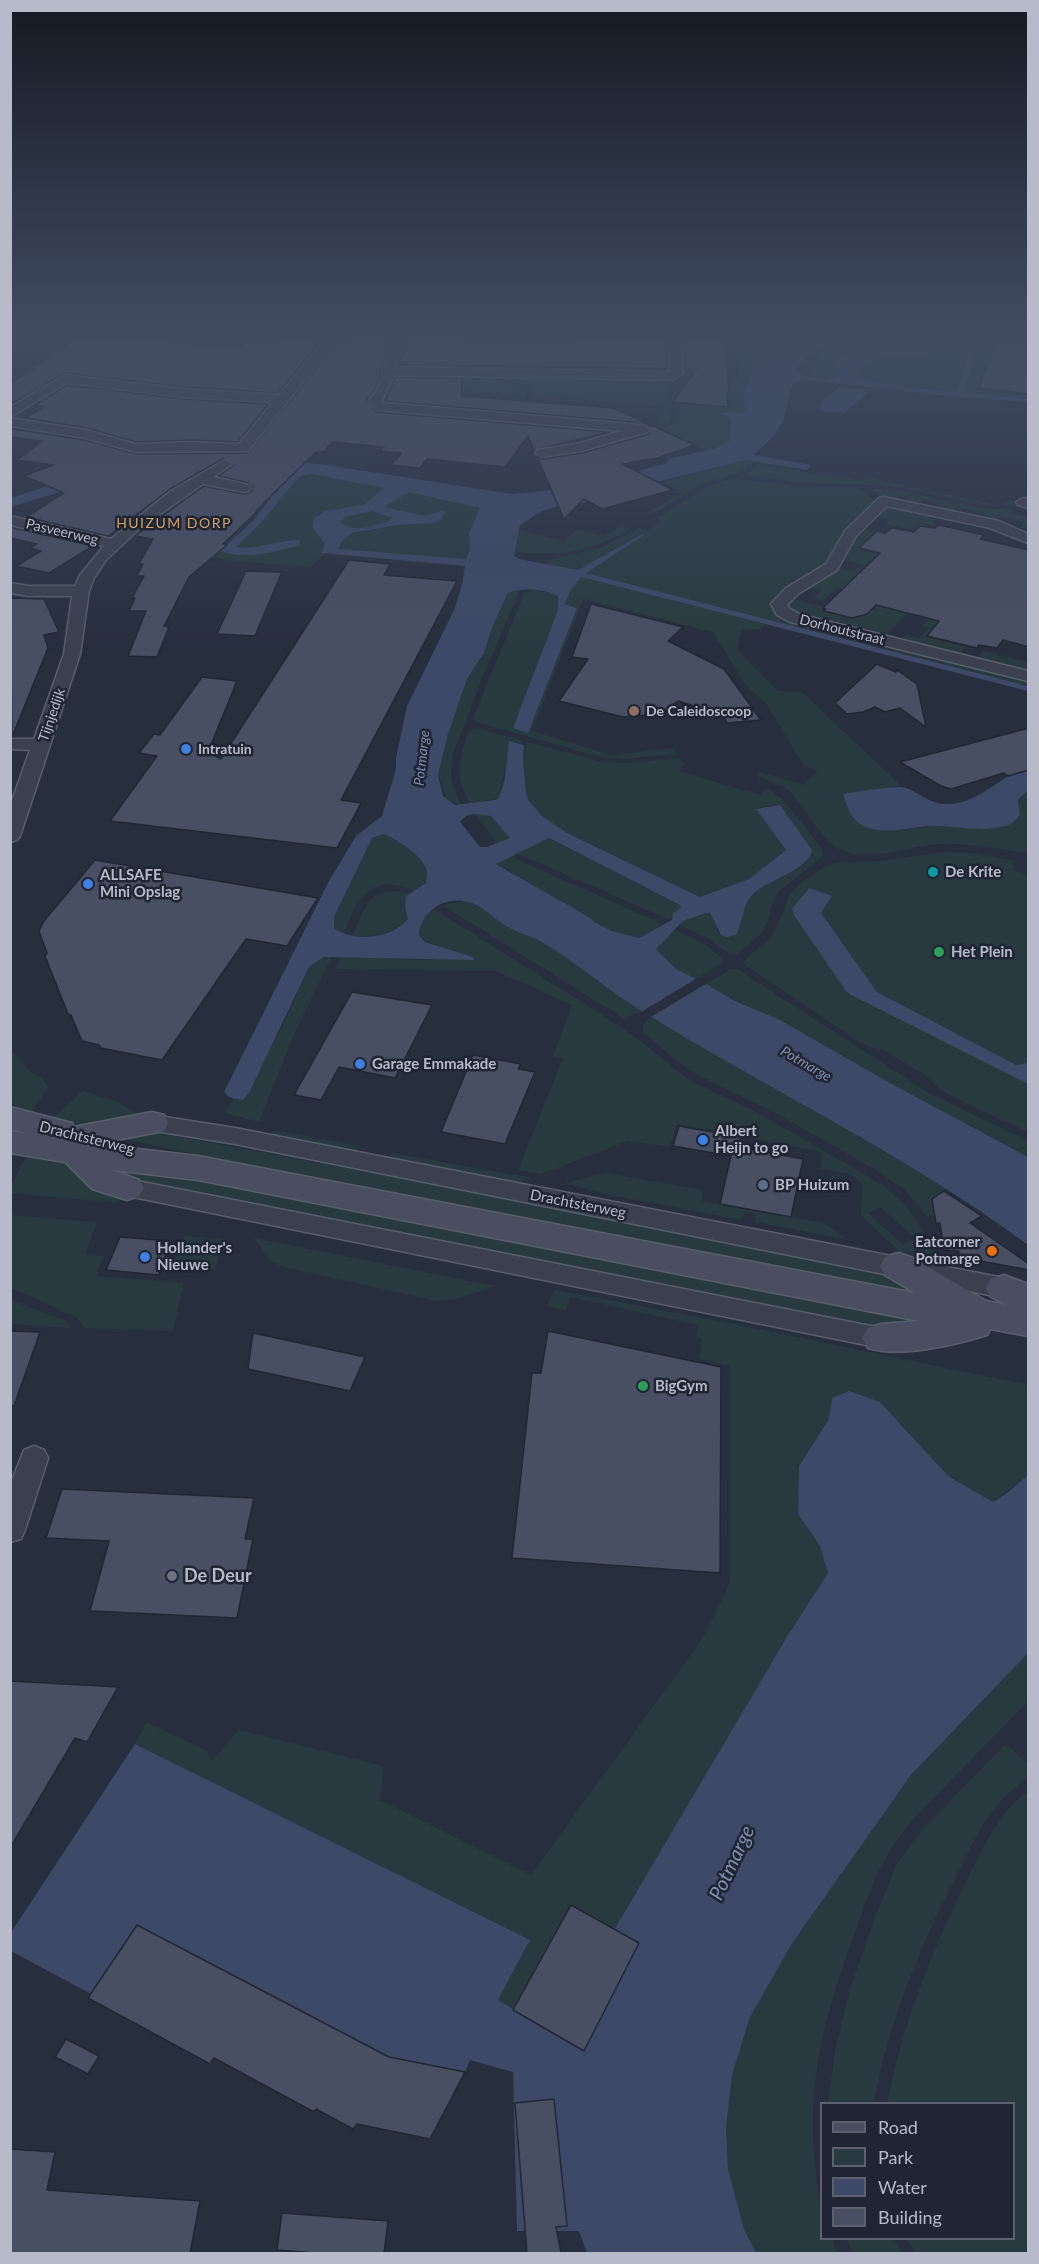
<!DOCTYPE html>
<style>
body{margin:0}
#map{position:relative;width:1039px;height:2264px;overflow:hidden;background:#272e3e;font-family:Lato,sans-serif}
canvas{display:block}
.frame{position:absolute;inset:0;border:12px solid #b7bbc9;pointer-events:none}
.legend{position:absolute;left:820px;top:2102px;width:195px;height:138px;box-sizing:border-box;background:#1f2533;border:2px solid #5c616f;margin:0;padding:8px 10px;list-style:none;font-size:18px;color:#b7bbc9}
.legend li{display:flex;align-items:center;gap:12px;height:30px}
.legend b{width:30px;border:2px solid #5c616f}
</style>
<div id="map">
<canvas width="1039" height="2264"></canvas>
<div class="frame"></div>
<ul class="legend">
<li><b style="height:8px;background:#494f61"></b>Road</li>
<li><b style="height:16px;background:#283a3f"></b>Park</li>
<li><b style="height:16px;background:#3d4966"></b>Water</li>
<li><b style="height:16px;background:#484f62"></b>Building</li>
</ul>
</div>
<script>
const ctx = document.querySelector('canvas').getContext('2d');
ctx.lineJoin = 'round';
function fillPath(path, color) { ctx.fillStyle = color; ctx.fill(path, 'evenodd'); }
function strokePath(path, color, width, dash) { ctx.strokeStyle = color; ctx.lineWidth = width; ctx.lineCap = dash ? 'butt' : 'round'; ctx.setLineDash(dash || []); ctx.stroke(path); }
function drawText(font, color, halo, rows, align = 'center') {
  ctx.font = font + ' Lato,sans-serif'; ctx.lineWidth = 5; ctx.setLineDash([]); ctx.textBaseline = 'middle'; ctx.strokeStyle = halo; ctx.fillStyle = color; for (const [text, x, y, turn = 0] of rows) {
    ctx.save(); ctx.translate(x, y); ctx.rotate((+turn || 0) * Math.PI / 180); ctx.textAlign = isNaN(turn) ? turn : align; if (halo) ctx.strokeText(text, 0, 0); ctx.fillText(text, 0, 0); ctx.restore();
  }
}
const green = new Path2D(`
 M166,335H239L228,345L163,340Z
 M747,335H776L768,344L754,347L752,379L743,392L745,410L741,413L722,414L731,418L730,440L706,450L661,430L676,422L677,409L671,397L675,394H684L678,395L679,404L728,407V382L734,383V379H739L736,347L739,346L738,338H747Z
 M844,335H878L858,349L841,355V374L839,378L807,375L821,354L844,343Z
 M913,335H1028V341L996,338L978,390L1028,396V399L964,392L980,340L973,339L957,389L952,391L855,380L862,365L874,359L890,356L910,359L930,354L928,343Z
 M394,375L490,376L523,387L527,394L513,416L522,395L390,386Z
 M497,377L659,378L666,381L669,389L665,396L670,409V422L655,427L663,406L536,396L526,417H521L533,395L532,390L525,384Z
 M746,460L756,461L737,474L702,484L652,514L646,513L683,492L661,482Z
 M762,462L766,463L764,465C797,471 828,474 860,481L865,477L1001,506L1010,500L1015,501L1011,505L990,506L890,486L792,482L748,475L747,473Z
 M311,474L384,488L365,504L326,511L312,527L325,544L321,553L325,554L310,567L233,561L204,555L166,541L243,555L297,546L294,540L247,548L235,547L262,522L295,481Z
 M738,479L804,487L857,488L863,490L875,501L842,535L826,565L777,595L772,603L775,611L797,623L1028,680V686L585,573L643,535L639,534L579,570L545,564L556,558L601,548L639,528L648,530L662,522L657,518C683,504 708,480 738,479Z
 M872,489C920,488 966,512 1014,509L1010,513L1028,517V538L1022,536L1028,528L1021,526L1024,522L1000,517L996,521L981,518L985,513L956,507L951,512L936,509L940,504L923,500L918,505L906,502L910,498L899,496L894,500L880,496Z
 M408,492L480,508L469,532L470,550L466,559L343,551L338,549C341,542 344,538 350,535C357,531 406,525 416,525L426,516L385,507Z
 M896,507L932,514L929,518L937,520L931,525L917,522L911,529L885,524L889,520L875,516L885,508Z
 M372,511L392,518L389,521C371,526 356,534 340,522L346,517Z
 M622,526L630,529C584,554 564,556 513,552L518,530L564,541L577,530L604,536Z
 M863,528L876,531L860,548L923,562L872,567L845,560L854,538Z
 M838,568L854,571L857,568L862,569L850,582L854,592L836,588L823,601L814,599L821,591L807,588Z
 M581,577L766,624L760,629L741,630L738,650L778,691L802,692L901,786L884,790L861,824L886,831L935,826L989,829L1016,821L1020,815L1018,800L1028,790V853C1000,849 971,843 941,844C909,845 867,865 837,848C823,841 802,805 790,791L781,785L758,777L760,772L803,785L818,771L804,766L766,703L747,687L713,632L583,599L532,731L611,755L676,748L674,750L676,754L623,759L604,758L476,722L473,718L524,594L531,590L556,594L559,609L513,728L577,608L565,604L570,591Z
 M515,590H520L483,676L453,754L451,775L453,787L461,805L447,800L438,775L448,734L467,679L484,653L493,625L508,593Z
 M883,596L909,602L901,612L906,614L884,637L799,616L787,608L786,603L791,599L824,607L822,611L850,618L855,614L865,616Z
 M928,619L942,622L926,637L976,649H964L961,652L971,655L968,658L900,641L906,635L919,638L929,628L923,626Z
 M983,651L1028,662V673L976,660Z
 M474,728L522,740L521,743L511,741L499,798L470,804C454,775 459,761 468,732Z
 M527,742L603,762L627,763L679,758L685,764L679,771L760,795L767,788L783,799L821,848L823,856L779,891L773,901L768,921L760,935L737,954L728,953L708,939L678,924L683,921L710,912L719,934L727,937L740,928C743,881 781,886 808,860L778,804L756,809L786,850L784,852L749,879L700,897L567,833L542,816L529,801L526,792L523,760Z
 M476,814L491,816L510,837L499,843L495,841Z
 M384,834C396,839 421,855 426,868C428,873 427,878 426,883L414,891C369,871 358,900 343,935L334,928V917L371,838Z
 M548,838L680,905L681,908L674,913L670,920L516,853Z
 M946,852L974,853L1015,861L1012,870L1028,874V1063L1016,1066L877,992L821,913L831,896L806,889L793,912L851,995L1028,1084V1132L953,1097L940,1089L925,1075L885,1051L862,1044L744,964L745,959L768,941L774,933L790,894L802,882L825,867L835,863L880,861Z
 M510,856L514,858L663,924L639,938L612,931L593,922L496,863Z
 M398,891L408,894L405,907L409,919C395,935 372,937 352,936C364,912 366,890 398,891Z
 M465,901L479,906L507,926L545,943L643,1011L623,1018L442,905Z
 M434,909L596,1011L635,1037L689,1080L751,1109L883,1185L907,1207L916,1219L930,1245L931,1255L905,1251L901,1253L861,1215L862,1184L850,1174L820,1169L822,1152L677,1124L670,1147L628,1141L541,1174L518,1170L563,1058L553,1056L572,1005L496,971L336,969L341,957L423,960L472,957L425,942L419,935C420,923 422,914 434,909ZM880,1207L915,1238V1239L903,1245L868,1213Z
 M673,929L707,946L722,958V963L696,979L675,969L656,949Z
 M324,957H332L295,1032L259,1122L225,1113L234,1099L243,1100L283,1025L309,967Z
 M730,969H737L929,1093L1028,1141V1157L890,1083L780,1020L735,1001L706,984Z
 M652,1016L947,1188L932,1199L934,1214L927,1217L905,1190L876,1170L781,1116L704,1078L686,1068L643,1032V1025Z
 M11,1052C21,1056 22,1063 29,1070C36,1077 44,1077 48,1087L29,1116L19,1111L11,1101Z
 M83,1091L118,1102L140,1116L78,1127L49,1121Z
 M149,1131L838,1261L909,1278L923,1296L251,1166L120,1138Z
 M271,1131H280L364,1147L353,1151L274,1136Z
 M28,1152L60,1157L123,1195L118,1203L11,1193L10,1188Z
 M392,1153L532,1178L519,1182L503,1181L389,1160Z
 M112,1165L920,1321L891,1328L868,1326L119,1178L109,1167Z
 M606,1173L703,1190L702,1201L824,1223L849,1240L755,1222L756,1214L744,1212L742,1220L610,1195L564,1183Z
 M11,1215L97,1222L85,1254L103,1256L96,1276L184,1283L173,1331L84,1328L77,1317L11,1288Z
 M184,1236L224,1239L215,1269L174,1266Z
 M254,1238L494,1286L462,1298L437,1301L280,1266L270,1261Z
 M556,1290L730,1323L1028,1385V1475L993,1502L948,1476L880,1402L832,1398L829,1419L799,1466L798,1514L820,1546L828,1573L788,1635L614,1930L570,1905L513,2010L498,2000L530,1941L135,1744L146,1723L208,1751V1757L213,1760L238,1730L384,1766L380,1800L531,1875L705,1635L730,1582V1366L699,1359L702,1339L696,1337L698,1325L571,1297L566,1310L547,1307L551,1295Z
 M10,1300L68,1322L70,1328L11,1324Z
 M1028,1653V1701C1003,1727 977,1753 952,1779C933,1799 912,1818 897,1840C878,1867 868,1896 857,1927C835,1985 815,2049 813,2112C811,2155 821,2196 822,2238L832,2239L837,2253L756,2254L744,2229L728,2169L726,2128L732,2075L750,2017L793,1942L911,1775Z
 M1004,1746L1012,1749L1028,1764V1778C990,1800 973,1843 954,1880C918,1952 888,2024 874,2103H828L835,2051L850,1989L875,1917L896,1866L921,1831Z
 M1028,1791V2253H916L907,2239L1014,2238V2104L887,2103C904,2019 931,1953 969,1876C984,1846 1000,1811 1028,1791Z
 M847,2239H893L902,2253H853Z`);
const water = new Path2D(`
 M776,335H815L830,338L831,341C815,352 806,352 795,372C805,378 833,382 841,374L840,367L836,361L841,355L858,349L878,335H913L932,345L935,352C905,365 871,343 855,379L948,392L957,389L973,339H979L964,392L1028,399V402L938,395L816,381L794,382C787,394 788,410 782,423C776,436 763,445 754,455L811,465L807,470L746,460L632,488L577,505H561L542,511L520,525L514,556L519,559L578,570L642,534L644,535L586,573L1028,686V691L581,577L570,591L565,604L577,608L528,733L513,728L558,610V596C546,589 521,587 508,593L493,625L484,653L467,679L448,734L438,775L443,796L455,805L495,800L499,798L505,778L509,741L524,745L523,760L526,792L529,801L542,816L567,833L700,897L749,879L784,852L786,850L756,809L780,805L812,850C811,866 775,879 761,888C740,901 746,916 736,935L727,937L721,935L710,913H706L683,921L656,949L676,969L710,986L735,1001L780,1020L890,1083L1028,1157V1245C907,1155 769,1090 640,1010C608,990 579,965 547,945C535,937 519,934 506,926C493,918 483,906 468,902C445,895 420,912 419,935L425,942L473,957L475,960L324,957L309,967L249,1093L243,1100C235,1099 229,1099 224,1092L329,881L356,836L382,816L396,769V758L407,706L455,608L462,585L465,566L321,553L325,544L312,527L314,518L326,511L365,504L384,488L311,474L302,476L295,481L262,522L236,547L247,548L294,540H299L300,545C277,552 242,560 220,551L253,521L272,496L297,471L289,462L320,464L512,494C565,491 615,476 666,464L669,459L713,449L730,440L731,418L720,413H741L745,410L743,392C752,378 755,367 751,351L754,347L768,344ZM409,492L480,508L469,532L470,550L466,559L338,549L342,541L352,533L399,525L431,523L441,520L445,512L442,511L425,516L385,507ZM372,511L392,518L389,521C371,526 356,534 340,522L346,517ZM474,814L491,816L510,838L487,847H480L460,822L466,816ZM384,834C396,839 421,855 426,868C428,873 426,878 426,883L406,896L405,907L408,919C393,938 354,943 334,928V917L372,838ZM549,838L680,905L681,908L673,913L672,920L639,938L612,931L594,922L592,919L496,864Z
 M839,387L871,390L844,413L820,411L821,402Z
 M184,455H221L230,457L225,461L141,464L101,479L11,507V498L128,459Z
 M1028,770V790L1018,800L1020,815C1015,822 1009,826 1001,827C979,832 957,826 935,826C912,825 888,836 866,827C850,820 848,808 843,794C849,792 899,786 902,787C920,791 928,805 949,804C972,803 989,788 1007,777C1013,773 1022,772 1028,770Z
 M809,888L832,896L821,913L877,992L1016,1065L1028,1063V1084L851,995L846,991L794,915L792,909Z
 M849,1391L880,1402L948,1476L993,1502L1007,1493L1028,1475V1653L911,1775L793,1942L750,2017L732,2075L726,2128L728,2169L744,2229L756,2253H587L579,2231H517L513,2072L470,2060L465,2072L389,2057L137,1925L91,1994L11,1951L10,1934L135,1744L530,1940L498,2000L584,2051L639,1944L614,1930L788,1635L828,1573L820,1546L798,1514L799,1466L829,1419L832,1398Z`);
const pier = new Path2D(`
 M699,977L709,982L651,1017L641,1012Z`);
const building = new Path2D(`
 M347,335H392L376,386L366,402L377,412L609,432L534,450L528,436L505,467L427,459L420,468L391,465L401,453L380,451L384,447L332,442L325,451L315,453L300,467L256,511H258L223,544L227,545L189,577L164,626L169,627L157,657L128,656L146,611H129L135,598H132L144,576H137L143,564H139L153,539L135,536L204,486L244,494L251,492L253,487L249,483L219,476L234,465L224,458L170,489L108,536L26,517L64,493L24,476L53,465L17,460L42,441L10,437V430L13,429L85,440L136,454L248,453L338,342H344Z
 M408,335L667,339V368L399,365Z
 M719,335H725L729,392H727L728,407L673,402L697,368H685L683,339H717Z
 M253,336L321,341L278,393L183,387L65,373L14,402H10V384L76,340L97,341L99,338L186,341L183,344L242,348Z
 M997,339L1029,342V394L979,388Z
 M395,377L462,378L461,396L613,408L695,445L657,458L623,464L673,490L602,509L584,499L564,519L537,457L542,459L582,453L649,434L651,427L643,423L386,401Z
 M68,385L183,399L268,404L238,442L193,440L136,442L87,428L27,418L44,406L35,405Z
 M939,525L984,535L980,539L1029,550V647L1003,640L997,648L979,645L977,648L927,636L939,621L876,605L867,614L852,618L824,611L826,609L823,608L880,553L859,548L877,531L885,533L893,528L914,532L920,526L935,528Z
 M10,527L93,546L49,573L16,566L41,551L30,548L37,544L10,538Z
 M349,560L390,564L384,575L457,581L341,800L361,803L337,848L110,821L157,756L139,753L154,734L160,735L202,677L237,681L208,752L221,759Z
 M246,571L282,572L255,636L217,634Z
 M10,598L44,599L59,632L44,635L48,648L12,737Z
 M591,604L683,627L668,641L724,669L761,720L727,723L723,715L678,701L659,714L623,717L559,701L588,659L572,657Z
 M877,664L896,672L897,670L917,684L926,727L900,708L885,712L875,707L863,712L847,714L835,703Z
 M1029,728V770L1008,776L1004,773L951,789L941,786L900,762Z
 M95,860L318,898L287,946L246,939L162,1060L101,1048L99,1045L82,1041L71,1015L68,1014L45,956L47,953L39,931L44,921Z
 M352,992L432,1005L395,1078L339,1067L321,1100L294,1095Z
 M473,1055L521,1064L518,1069L535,1072L505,1144L441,1132Z
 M679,1126L740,1137L737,1147L803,1159L791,1217L720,1204L731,1156L673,1146Z
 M944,1191L982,1216L970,1223L1029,1264V1270L958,1257L959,1251L944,1250L940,1223H936L932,1199Z
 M120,1237L171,1241L159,1275L106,1270Z
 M10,1331L40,1332L14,1406L10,1405Z
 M548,1331L721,1367L720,1573L512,1558L532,1373H541Z
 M253,1333L365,1357L350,1391L248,1369Z
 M62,1489L254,1498L245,1539H253L237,1618L90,1611L109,1541L46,1538Z
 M10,1681L118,1687L87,1742L75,1738L10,1848Z
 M571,1905L639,1943L584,2051L513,2010Z
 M137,1925L389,2057L465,2072L430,2139L357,2124L353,2129L316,2109L314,2112L214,2058L210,2064L88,1998Z
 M66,2039L99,2056L88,2074L55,2057Z
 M554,2099L567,2226L556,2227L561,2253H527L515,2103Z
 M10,2149L55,2152L47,2190L200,2201L190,2253H10Z
 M282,2213L388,2221L384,2253H317L277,2250Z`);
const street = new Path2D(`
 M329,335H341L248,451L136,452L85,438L10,426V418L86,430L136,444L193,442L239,444L273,402L183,397L67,383L10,417V407L65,375L183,389L279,395Z
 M394,335H406L396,367L669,372V335H681L683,373L672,380L394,375L382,401L385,403L643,425L650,429L648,432L581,451L542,457L535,453L537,450L580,443L621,431L377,410L368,402L378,387Z
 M225,460L232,464L213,477L249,485L251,488L249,491L244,492L203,484L139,529L106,560L94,578L89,591L80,654L20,836L17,840L10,842V806L30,750L10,749V739H34L64,654L72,596H29L10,593V583L29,586H75L80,575L104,546L10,525V516L111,539L171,491Z
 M884,497L999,521L1028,534V543L990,528L887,506L856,536L837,570L798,594L787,605L790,609L802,615L1028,671V681L790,622L777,615L771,604L786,588L826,564L845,531L879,498Z
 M1023,498L1028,499V508L1018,505L1016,502Z
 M152,1115L235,1128L1004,1278L1013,1281L1017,1288L1013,1295L1004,1298L235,1144L144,1129L140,1123L144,1117Z
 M127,1179L881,1328L891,1331L895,1338L891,1345L881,1348L118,1194L115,1188L118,1182Z
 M34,1446L44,1450L48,1458L25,1530L21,1539L10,1542V1485L24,1450Z`);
const secondary = new Path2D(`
 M10,1107L72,1123L74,1127L152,1112L164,1115L168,1123L164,1131L95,1144L198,1156L915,1293L885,1275L880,1266L885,1257L898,1253L911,1257L986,1301L1007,1305L991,1297L986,1288L991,1279L1004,1275L1028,1284V1336L990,1329L987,1335C955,1345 900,1358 868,1348L862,1338L868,1328L881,1324L919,1321L198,1180L113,1170L139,1180L144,1188L139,1196L127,1200L92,1189L65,1162L10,1153V1131L29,1134L10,1129Z`);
const markers = [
 [634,711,6,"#8d6e63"],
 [186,749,6,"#3f7fe0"],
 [933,872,6,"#0f9aa8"],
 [88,884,6,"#3f7fe0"],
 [939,952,6,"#2e9e5b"],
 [360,1064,6,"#3f7fe0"],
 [703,1140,6,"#3f7fe0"],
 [763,1185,6,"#5c6f8a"],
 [992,1251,6,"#e8710a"],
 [145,1257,6,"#3f7fe0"],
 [643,1386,6,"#2e9e5b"],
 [172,1576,6,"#6b7280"]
];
const farNeighbourhoodnames = [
 ["HUIZUM DORP",174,523]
];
const farStreetnames = [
 ["Pasveerweg",62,532,13],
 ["Dorhoutstraat",842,630,14],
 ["Tijnjedijk",52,715,-71]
];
const farPoinames = [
 ["De Caleidoscoop",646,711],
 ["Intratuin",198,749]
];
const farWaternames = [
 ["Potmarge",422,758,-84],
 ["Potmarge",806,1064,30]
];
const poiNames = [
 ["De Krite",945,872],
 ["ALLSAFE",100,875],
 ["Mini Opslag",100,892],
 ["Het Plein",951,952],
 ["Garage Emmakade",372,1064],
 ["Albert",715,1131],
 ["Heijn to go",715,1148],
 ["BP Huizum",775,1185],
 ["Eatcorner",980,1242,"right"],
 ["Potmarge",980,1259,"right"],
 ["Hollander's",157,1248],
 ["Nieuwe",157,1265],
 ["BigGym",655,1386]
];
const streetNames = [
 ["Drachtsterweg",87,1138,14],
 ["Drachtsterweg",578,1204,11]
];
const nearPoinames = [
 ["De Deur",184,1576]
];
const nearWaternames = [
 ["Potmarge",732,1863,-65]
];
fillPath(green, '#283a3f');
fillPath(water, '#3d4966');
fillPath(pier, '#272e3e');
fillPath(building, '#484f62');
strokePath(building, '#212735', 1.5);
strokePath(street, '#585e6c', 3);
strokePath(secondary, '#585e6c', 3);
fillPath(street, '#3a404e');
fillPath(secondary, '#494f61');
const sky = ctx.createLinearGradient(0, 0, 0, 652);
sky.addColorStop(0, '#151922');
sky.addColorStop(0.51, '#414c63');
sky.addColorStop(1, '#414c6300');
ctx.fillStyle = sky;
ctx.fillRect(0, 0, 1039, 652);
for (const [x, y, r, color] of markers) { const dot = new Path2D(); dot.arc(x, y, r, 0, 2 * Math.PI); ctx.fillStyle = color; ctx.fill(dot); strokePath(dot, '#1f2533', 2); }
ctx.letterSpacing = '1.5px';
drawText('14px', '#cfa36c', '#1f2533', farNeighbourhoodnames);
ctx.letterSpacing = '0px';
drawText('14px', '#b7bbc9', '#1f2533', farStreetnames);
drawText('bold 14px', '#b7bbc9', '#1f2533', farPoinames, 'left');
drawText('italic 14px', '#808eaf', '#1f2533', farWaternames);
drawText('bold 15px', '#b7bbc9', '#1f2533', poiNames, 'left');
drawText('15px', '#b7bbc9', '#1f2533', streetNames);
drawText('bold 18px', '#b7bbc9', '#1f2533', nearPoinames, 'left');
drawText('italic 20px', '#808eaf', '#1f2533', nearWaternames);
</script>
